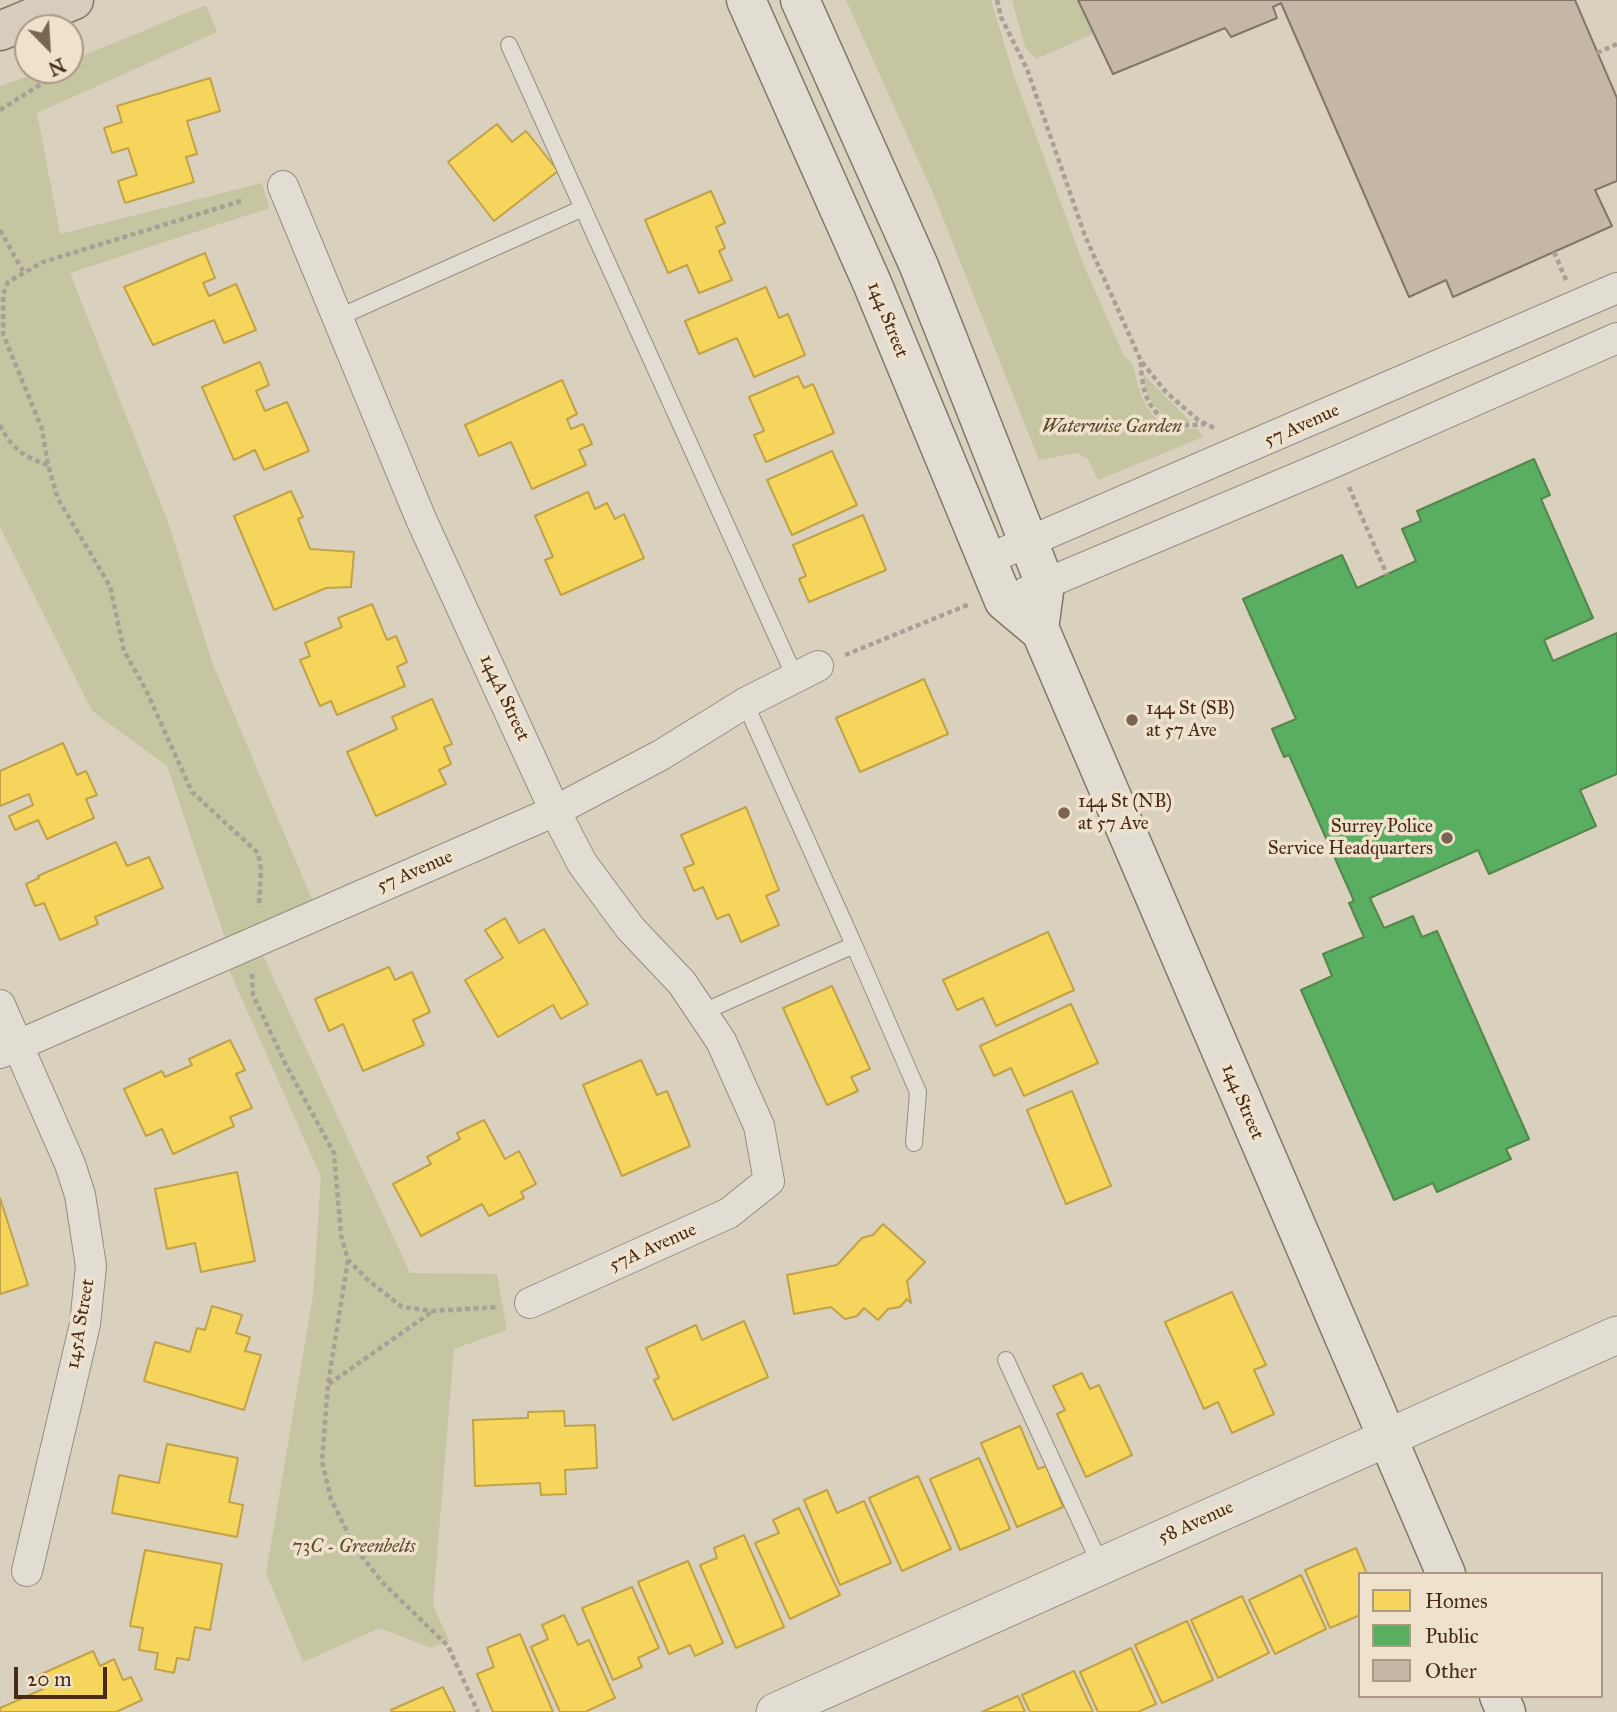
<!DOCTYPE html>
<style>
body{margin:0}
#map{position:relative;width:1617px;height:1712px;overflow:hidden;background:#d9d0bd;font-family:"IM FELL Great Primer",serif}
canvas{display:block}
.legend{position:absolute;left:1358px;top:1572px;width:245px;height:126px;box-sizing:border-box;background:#eee2cc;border:2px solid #ac9883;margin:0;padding:9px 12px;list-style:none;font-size:21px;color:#492a16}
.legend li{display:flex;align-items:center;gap:14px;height:35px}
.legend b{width:35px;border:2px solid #ac9883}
.north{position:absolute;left:14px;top:14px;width:70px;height:70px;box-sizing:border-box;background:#eee2cc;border:2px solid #ac9883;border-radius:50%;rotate:156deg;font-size:19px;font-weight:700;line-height:28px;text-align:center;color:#492a16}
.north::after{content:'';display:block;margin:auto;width:24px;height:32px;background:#7b6450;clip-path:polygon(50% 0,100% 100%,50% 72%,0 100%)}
.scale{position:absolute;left:14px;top:1667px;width:93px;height:32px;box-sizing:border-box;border:4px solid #492a16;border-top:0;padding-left:9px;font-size:21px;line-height:24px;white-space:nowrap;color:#492a16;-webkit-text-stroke:5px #eee2cc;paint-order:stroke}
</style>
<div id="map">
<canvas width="1617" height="1712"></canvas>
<ul class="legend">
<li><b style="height:19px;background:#f6d55c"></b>Homes</li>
<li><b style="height:19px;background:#5aae61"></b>Public</li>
<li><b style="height:19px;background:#c6b6a6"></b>Other</li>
</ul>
<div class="north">N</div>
<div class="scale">20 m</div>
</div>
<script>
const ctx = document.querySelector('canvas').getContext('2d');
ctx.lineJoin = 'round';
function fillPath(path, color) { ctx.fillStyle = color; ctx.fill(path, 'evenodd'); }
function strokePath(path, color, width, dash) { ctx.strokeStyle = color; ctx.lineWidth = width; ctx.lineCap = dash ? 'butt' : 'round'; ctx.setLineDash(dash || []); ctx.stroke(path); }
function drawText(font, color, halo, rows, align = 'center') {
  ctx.font = font + ' "IM FELL Great Primer",serif'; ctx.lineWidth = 7; ctx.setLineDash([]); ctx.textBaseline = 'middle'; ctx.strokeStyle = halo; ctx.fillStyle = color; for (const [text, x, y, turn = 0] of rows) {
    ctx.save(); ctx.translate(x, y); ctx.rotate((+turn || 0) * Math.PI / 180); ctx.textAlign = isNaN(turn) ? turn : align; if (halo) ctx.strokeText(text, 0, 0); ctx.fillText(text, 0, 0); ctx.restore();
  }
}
const green = new Path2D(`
 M846,0H991L1013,73L1084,266L1124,356C1136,365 1134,371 1138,384C1148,421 1162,427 1198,429L1203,437L1098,480L1088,459L1077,453L1039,460L933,193Z
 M1012,0H1078L1093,34L1036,59L1025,47Z
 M206,5L217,32L37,113L60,234L262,183L269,208L70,273L168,522L212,662L316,909L228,947L167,766L92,711L0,527V86L46,70H70V61Z
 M1143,374L1191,422C1162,422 1146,404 1143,374Z
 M260,949L410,1273L497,1274L507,1330L454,1349L433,1605L449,1641L431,1648L380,1628L303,1662L266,1573L313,1296L321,1177L226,963Z`);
const homes = new Path2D(`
 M210,78L220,111L187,121L197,154L186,157L194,182L125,203L118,181L137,175L128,148L112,153L104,128L122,122L117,106Z
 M497,124L512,142L526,131L558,171L494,221L448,162Z
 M711,191L725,223L716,227L725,248L719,251L732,280L699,293L687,265L668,273L645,220Z
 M205,253L215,278L203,283L209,296L236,284L256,330L224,343L214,320L153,345L124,287Z
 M766,287L779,318L788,314L805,355L754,377L737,338L699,354L685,321Z
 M260,362L269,385L256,391L265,411L287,402L309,451L264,470L255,450L234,460L202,387Z
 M798,376L804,388L813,384L834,433L766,462L754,435L764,431L749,397Z
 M562,380L577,414L567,419L571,429L583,424L592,444L579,450L586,465L532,489L511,442L479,456L465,425Z
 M832,451L857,505L792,535L767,480Z
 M291,491L303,517L298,519L310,549L354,552L351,587L326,588L274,610L234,516Z
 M588,492L595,509L607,503L615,519L624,514L644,558L561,595L545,560L553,557L535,516Z
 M863,515L886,570L809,602L799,579L806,576L793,545Z
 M372,604L387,640L396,636L407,662L397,667L405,686L337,715L331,701L320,706L300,660L310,656L305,643L342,627L338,618Z
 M924,679L948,734L860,772L836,718Z
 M432,699L452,744L444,747L451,764L439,770L446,784L376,816L347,752L397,729L392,717Z
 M63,743L77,775L86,771L97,795L86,799L94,818L47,839L38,820L15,830L9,816L33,805L29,794L0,806V771Z
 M746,807L779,890L766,896L779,925L741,942L729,914L717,919L703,887L694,891L684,868L694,864L681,835Z
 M116,842L127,866L149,857L163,888L95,917L98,924L60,940L44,903L35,906L26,884L39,878L38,876Z
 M505,918L519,943L544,929L588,1004L561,1019L553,1005L498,1037L465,980L503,958L485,930Z
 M1048,932L1074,990L996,1026L983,998L957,1010L943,980Z
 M389,967L395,980L412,972L430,1012L413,1020L424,1045L363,1071L343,1024L329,1031L315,999Z
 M832,986L870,1069L851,1077L858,1091L827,1105L783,1008Z
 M1071,1004L1098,1063L1024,1096L1011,1068L994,1076L980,1046Z
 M230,1040L245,1070L236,1074L252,1108L230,1117L234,1126L173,1154L162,1129L146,1136L124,1089L162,1071L165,1077L192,1065L189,1059Z
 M641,1060L657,1095L667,1091L690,1146L622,1176L583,1085Z
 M1072,1091L1111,1186L1066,1204L1027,1110Z
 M484,1120L505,1159L519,1151L536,1184L521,1192L524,1198L489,1216L482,1204L421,1236L393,1184L431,1164L427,1157L460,1139L457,1133Z
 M237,1172L255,1261L201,1272L195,1243L167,1249L155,1189Z
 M0,1198L28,1285L0,1294Z
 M883,1224L925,1262L907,1281L911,1303L907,1299L900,1307L888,1309L878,1320L864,1308L857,1316L845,1319L831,1307L794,1314L787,1275L837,1265L862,1238L873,1235Z
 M1232,1292L1266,1365L1254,1370L1274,1414L1232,1433L1218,1402L1204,1409L1165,1322Z
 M212,1306L242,1315L236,1333L250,1337L245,1351L261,1355L244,1410L144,1381L155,1342L190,1352L197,1328L205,1330Z
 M744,1321L768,1377L673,1420L654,1380L659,1378L646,1348L696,1325L702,1340Z
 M1082,1373L1090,1389L1099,1385L1132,1455L1086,1477L1057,1414L1065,1410L1053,1386Z
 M564,1411L565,1426L595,1425L597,1468L565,1470L566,1494L541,1495L540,1483L475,1486L473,1420L528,1418V1412Z
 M1020,1426L1038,1469L1046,1466L1063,1507L1017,1527L981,1443Z
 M167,1444L238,1458L229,1502L243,1505L237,1537L112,1513L119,1475L159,1483Z
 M979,1458L1010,1529L960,1550L930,1479Z
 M918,1476L951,1549L902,1571L869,1498Z
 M827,1490L837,1513L864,1501L891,1563L840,1585L804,1500Z
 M799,1508L840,1595L790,1619L755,1543L779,1533L773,1520Z
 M744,1535L784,1627L736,1648L700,1565L717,1558L714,1548Z
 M1356,1548L1367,1574H1360V1615L1330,1628L1305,1570Z
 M145,1550L222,1564L210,1630L195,1627L189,1660L177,1658L174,1673L155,1669L158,1653L139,1650L143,1628L130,1626Z
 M688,1561L723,1643L695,1656L690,1645L669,1654L638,1582Z
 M1301,1575L1326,1629L1275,1654L1249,1600Z
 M632,1587L659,1648L638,1658L642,1667L613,1680L582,1608Z
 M1242,1596L1269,1653L1218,1678L1191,1620Z
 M564,1615L578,1645L589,1640L615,1698L585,1712H560L531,1647L548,1639L542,1625Z
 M1187,1621L1213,1680L1162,1703L1135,1645Z
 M520,1634L553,1712H493L477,1674L494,1667L487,1648Z
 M1131,1648L1156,1704L1138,1712H1098L1080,1672Z
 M93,1651L100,1666L114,1659L123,1680L131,1677L142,1700L116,1712H0V1708L43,1689L37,1676Z
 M1074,1671L1093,1712H1030L1022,1695Z
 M443,1687L455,1712H392L391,1710Z
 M1018,1696L1025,1712H982Z`);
const public = new Path2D(`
 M1534,459L1550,495L1541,499L1593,618L1544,640L1553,661L1617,633V774L1580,790L1596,826L1489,874L1478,850L1370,898L1384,928L1413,916L1422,937L1437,931L1529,1139L1506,1149L1511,1159L1437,1192L1433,1183L1394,1200L1301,990L1332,976L1323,954L1364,937L1349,903L1354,901L1289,755L1284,757L1272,729L1296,719L1243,599L1342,555L1357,588L1416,561L1402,529L1421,521L1417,511Z`);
const building = new Path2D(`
 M1078,0H1575L1617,98V181L1595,190L1612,226L1453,297L1446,280L1409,297L1281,3L1273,7L1277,18L1231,37L1225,28L1113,74Z`);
const path = new Path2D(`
 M997,0L1001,17L1027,69L1085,236L1141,361L1166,392L1198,420L1214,428
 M1597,53L1617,44
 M0,110L46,81L51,70
 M241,201L43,262L8,282L3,295V334L42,429L48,465L58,499L110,586L124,651L146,690L192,792L258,853L261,869L259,907
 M0,230L23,271
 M1554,252L1566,280
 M1141,362C1141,404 1158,431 1204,424
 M0,425C11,448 24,457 48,465
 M1349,487L1387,575
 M845,655L970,604
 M252,974L253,995L286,1065L334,1153L341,1235L348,1260L368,1280L402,1307L433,1311L497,1307
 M348,1260L328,1384L322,1461L331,1499L355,1548L383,1583L448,1646L478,1712
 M329,1384L433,1311`);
const service = new Path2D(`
 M509,45L795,677
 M337,318L583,208
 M745,703L854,945
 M703,1012L854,945L918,1092L914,1143
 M1006,1360L1101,1566`);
const minor = new Path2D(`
 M283,186L421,519L555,811L582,863L630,928L682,983L721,1041L759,1126L769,1181L729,1213L530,1303
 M986,560L1617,288
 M1026,592L1337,461L1617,338
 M0,1005L70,1164L80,1195L91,1266L85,1324L27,1571
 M0,1053L555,811L661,755L745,703L818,666`);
const tertiary = new Path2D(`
 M775,1712L1617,1335`);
const secondary = new Path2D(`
 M746,0L872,283L1004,601L1041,632L1446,1574
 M800,0L919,266L1045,584L1039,629
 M1499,1696L1506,1712`);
const trunk = new Path2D(`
 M0,31L74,0`);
const markers = [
 [1132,720,7,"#7b6450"],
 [1064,813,7,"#7b6450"],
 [1447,838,7,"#7b6450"]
];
const streetNames = [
 ["144 Street",887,320,68],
 ["57 Avenue",1302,426,-24],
 ["144A Street",504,698,65],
 ["57 Avenue",415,872,-23],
 ["144 Street",1242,1102,67],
 ["57A Avenue",653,1248,-24],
 ["145A Street",81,1324,-80],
 ["58 Avenue",1196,1523,-24]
];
const parkNames = [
 ["Waterwise Garden",1112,427],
 ["73C - Greenbelts",354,1547]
];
const poiNames = [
 ["144 St (SB)",1146,709],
 ["at 57 Ave",1146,731],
 ["144 St (NB)",1078,802],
 ["at 57 Ave",1078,824],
 ["Surrey Police",1433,827,"right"],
 ["Service Headquarters",1433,849,"right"]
];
fillPath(green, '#c6c5a1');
fillPath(homes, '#f6d55c');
strokePath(homes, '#c2a247', 2);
fillPath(public, '#5aae61');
strokePath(public, '#55864a', 2);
fillPath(building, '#c6b6a6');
strokePath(building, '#80776a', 2);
strokePath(service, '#968d80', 18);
strokePath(minor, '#968d80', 32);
strokePath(tertiary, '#968d80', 39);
strokePath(secondary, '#80776a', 41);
strokePath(trunk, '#80776a', 41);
strokePath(path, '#a8a097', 4.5, [5, 3.5]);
strokePath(service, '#e2ddd3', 16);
strokePath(minor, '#e2ddd3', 30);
strokePath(tertiary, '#e2ddd3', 37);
strokePath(secondary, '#e2ddd3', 38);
strokePath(trunk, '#d6cdbe', 38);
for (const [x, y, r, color] of markers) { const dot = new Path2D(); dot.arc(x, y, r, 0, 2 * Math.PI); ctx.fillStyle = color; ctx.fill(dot); strokePath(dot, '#eee2cc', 2.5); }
drawText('19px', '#492a16', '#eee2cc', streetNames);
drawText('italic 19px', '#5f472d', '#eee2cc', parkNames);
drawText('19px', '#492a16', '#eee2cc', poiNames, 'left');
</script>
